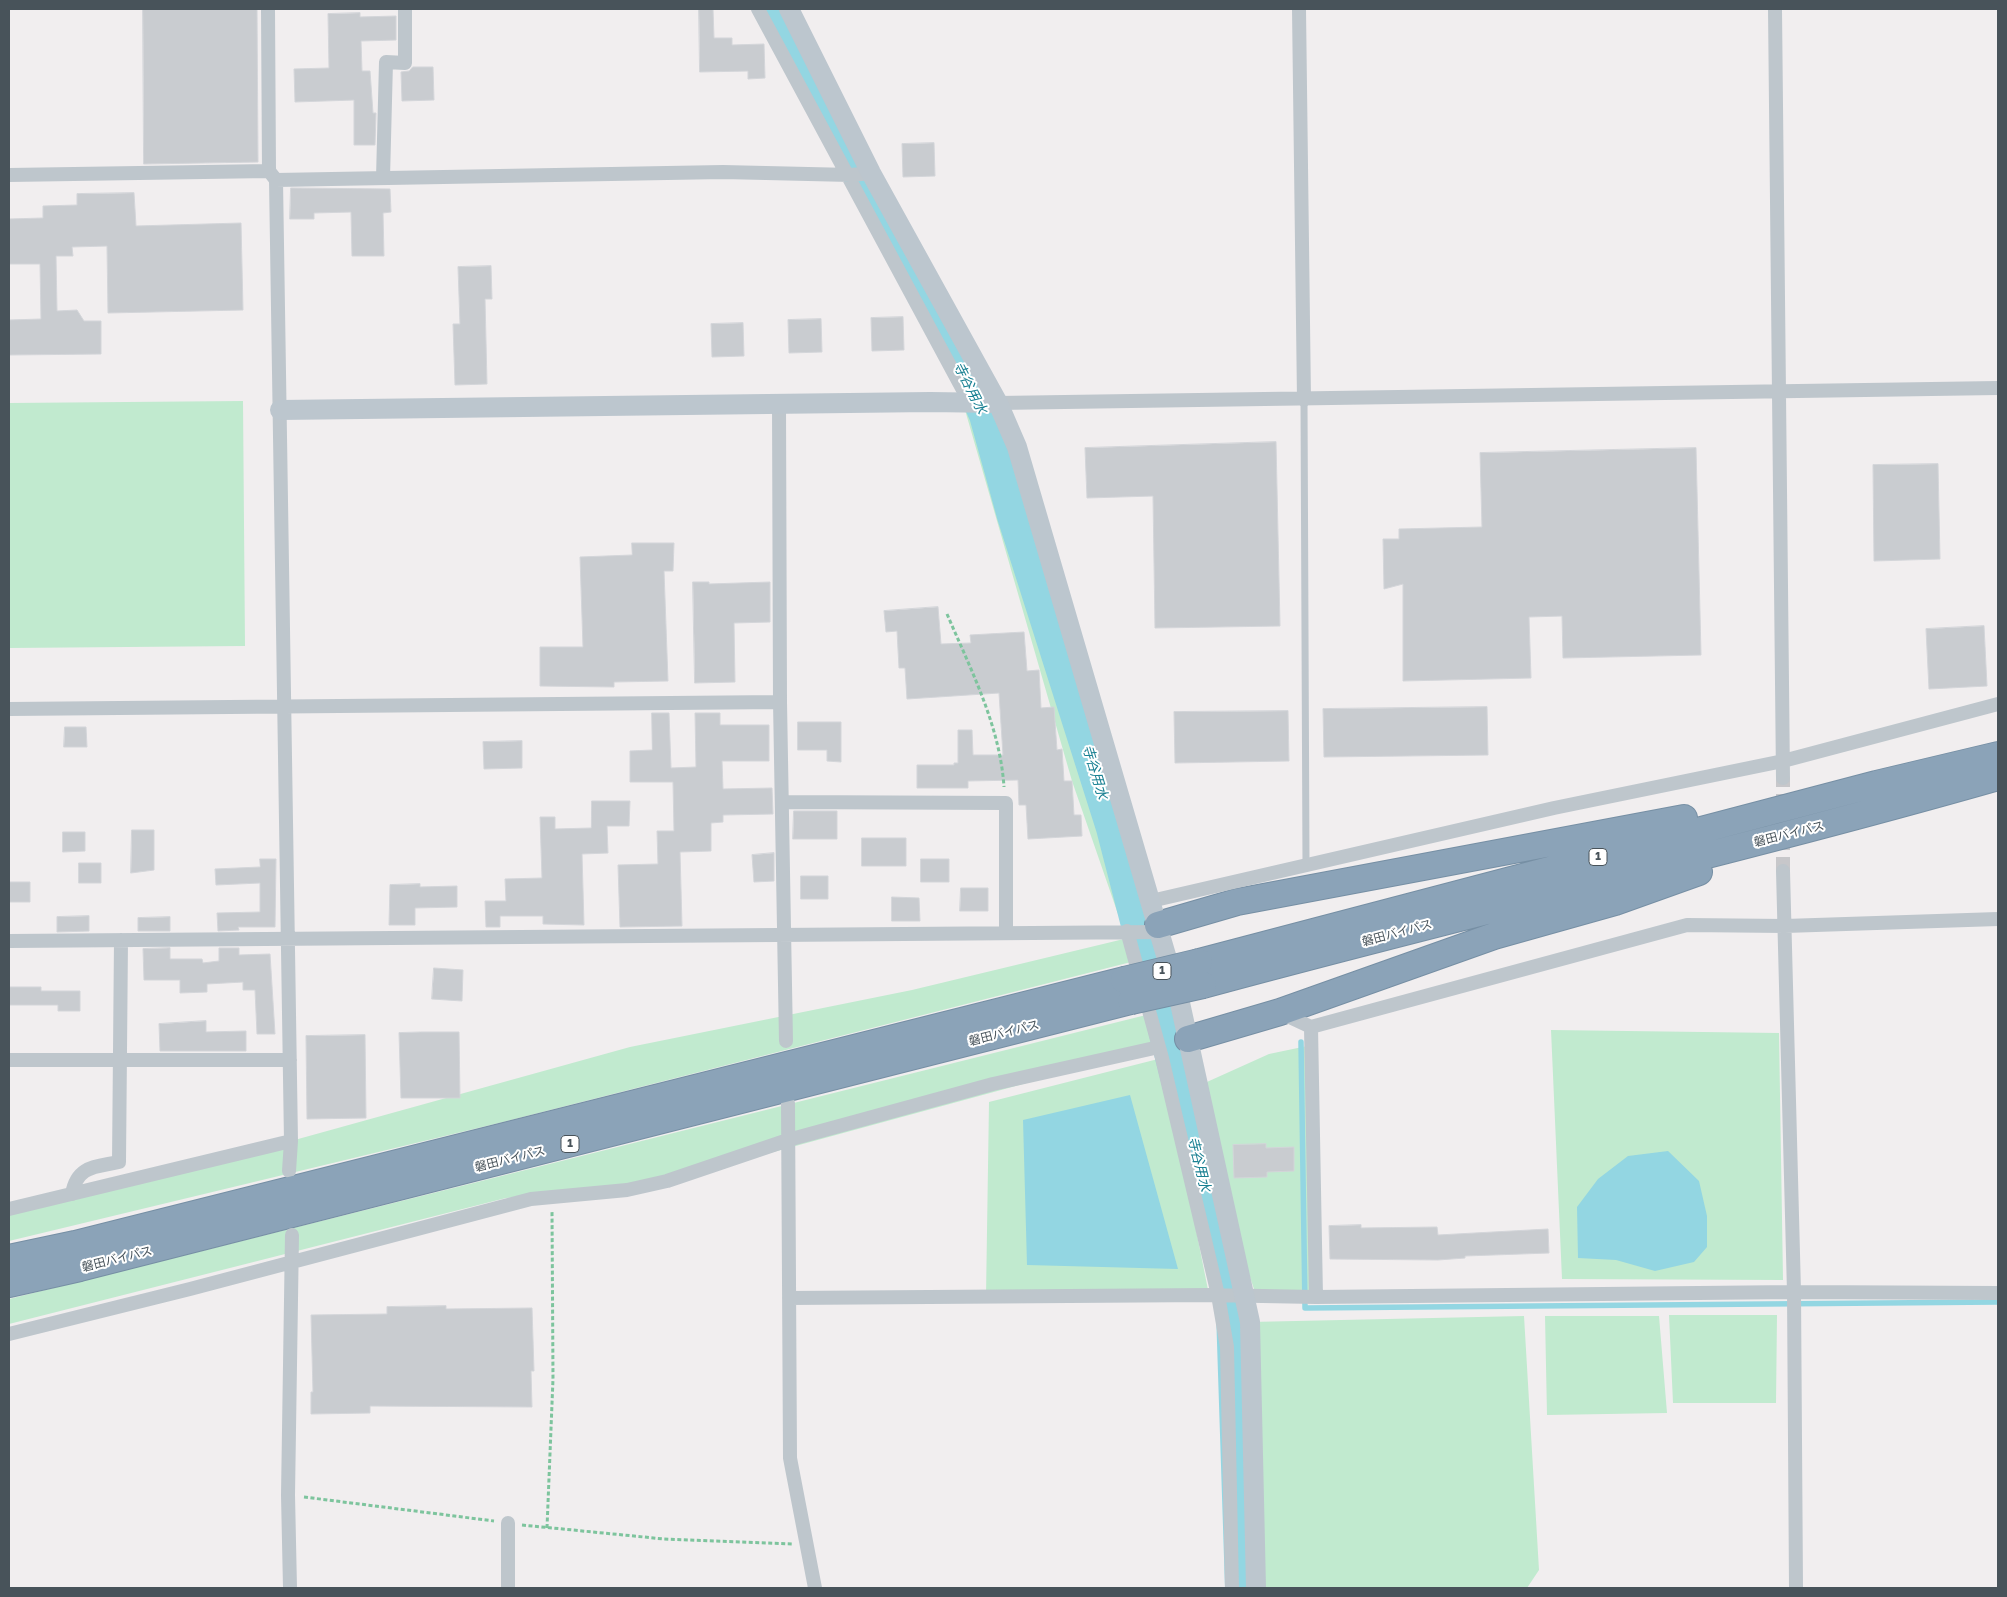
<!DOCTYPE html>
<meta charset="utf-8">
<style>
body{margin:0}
#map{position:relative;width:2007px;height:1597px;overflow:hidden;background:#f1eeef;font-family:"Golos Text",sans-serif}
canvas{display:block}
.frame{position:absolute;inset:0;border:10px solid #48535a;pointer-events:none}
</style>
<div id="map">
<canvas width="2007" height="1597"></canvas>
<div class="frame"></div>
</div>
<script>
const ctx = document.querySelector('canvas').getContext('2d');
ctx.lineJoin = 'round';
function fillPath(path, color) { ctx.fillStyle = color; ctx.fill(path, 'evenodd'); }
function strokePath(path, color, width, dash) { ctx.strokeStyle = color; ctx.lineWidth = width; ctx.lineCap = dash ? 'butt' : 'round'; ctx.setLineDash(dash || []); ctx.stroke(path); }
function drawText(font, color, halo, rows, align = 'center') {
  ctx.font = font + ' "Golos Text","Noto Sans JP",sans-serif'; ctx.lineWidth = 4; ctx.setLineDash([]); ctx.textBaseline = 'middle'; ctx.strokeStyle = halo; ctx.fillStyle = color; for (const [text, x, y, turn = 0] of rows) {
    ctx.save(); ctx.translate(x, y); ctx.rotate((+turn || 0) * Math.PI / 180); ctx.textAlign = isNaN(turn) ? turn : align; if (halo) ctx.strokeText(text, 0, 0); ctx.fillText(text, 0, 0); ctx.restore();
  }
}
const green = new Path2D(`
 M758,9H789L998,403L1151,901L1118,914L1072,781L963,403Z
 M243,401L245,646L9,648V403Z
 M1128,938L1135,961L503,1122L9,1241V1209L291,1141L630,1047L912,990Z
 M1150,1014L1159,1047L667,1181L587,1193L506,1198L9,1324V1299Z
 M1551,1030L1779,1033L1783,1280L1562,1279Z
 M1312,1045L1316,1297L1256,1295L1218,1182L1198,1086L1269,1054Z
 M1162,1058L1209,1295L986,1296L989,1102Z
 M1669,1315H1777L1776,1403H1673Z
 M1524,1316L1539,1570L1527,1588H1256L1250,1322Z
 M1545,1316H1659L1667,1413L1547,1415Z`);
const water = new Path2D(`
 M1130,1095L1178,1269L1027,1265L1023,1120Z
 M1668,1151L1699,1181L1707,1216V1247L1694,1262L1655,1271L1616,1260L1578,1258L1577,1207L1598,1179L1628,1156Z`);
const stream = new Path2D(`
 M1301,1042L1305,1308L1998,1302`);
const river = new Path2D(`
 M770,9L974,390L985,415L1013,516L1112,828L1224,1262L1232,1312L1241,1588`);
const building = new Path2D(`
 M143,9H257L258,162L144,164Z
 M699,9H713L714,38H732V45L764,44L765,78L748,79V71L700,72Z
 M360,13V17L396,16V40L361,41L362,71H370L373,113H376L375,145H354V100L295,102L294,69L329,68L328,14Z
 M413,67H433L434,100L402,101L401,72L409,71Z
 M934,143L935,176L903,177L902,144Z
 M291,188L390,189L391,212L383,213L384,256H352L351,212L314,213V219H290Z
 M134,193L136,226L241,223L243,310L108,313L107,246L72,247L73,256H56L57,311L77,310L84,321H101V354L9,355V320L41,319L40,264H9V219L43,218V206L77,205V194Z
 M491,266L492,299H485L487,384L455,385L453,324H460L458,267Z
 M903,317L904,350L872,351L871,318Z
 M821,319L822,352L789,353L788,320Z
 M743,323L744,356L712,357L711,324Z
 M1276,442L1280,626L1155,628L1153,496L1087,498L1085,448Z
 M1696,448L1701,655L1563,658L1562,616L1529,617L1531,678L1403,681V584L1384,589L1383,539H1399V529L1482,527L1480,453Z
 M1938,464L1940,559L1874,561L1873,465Z
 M632,543H674L673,571H664L668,681L614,682V687L540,686V647H583L580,557L632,555Z
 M693,582H709V584L770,582V622L734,623L735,682L695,683Z
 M938,607L941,644L971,643L970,635L1024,632L1027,671L1039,670L1041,708L1054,707L1057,750L1062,749L1064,781H1072L1074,815H1081L1082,836L1028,839L1026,805H1019L1018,780L968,781V788H917V765H954V763H958V730H972L973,755H1003L999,693L907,699L905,668H899L897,631L886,632L884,611Z
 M1984,626L1987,686L1929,689L1926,629Z
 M1487,707L1488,755L1324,757L1323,709Z
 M1288,711L1289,761L1175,763L1174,712Z
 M652,713H669L671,768L696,767L695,713H720V725H769V761H722L723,789L772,788L773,814L723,815V822L711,823V851L680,852L682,926L620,927L618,865L658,864L657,831H674L673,782H630V751L652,750Z
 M798,722H841V762L827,761V750H798Z
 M65,727H86L87,747H64Z
 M522,741V768L484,769L483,742Z
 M592,801H630L629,826H607L608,853L582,854L584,925L543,924V916H500V927H486L485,901H506L505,879L542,878L540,817H555V829L591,828Z
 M794,811H837V839H793Z
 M132,830H154V870L131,873Z
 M63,832H85V851L63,852Z
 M862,838H906V866H862Z
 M774,853V881L754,882L752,855Z
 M260,859H276L275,927H238L239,930L218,931L217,913L260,912V883L216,885L215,869L260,867Z
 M921,859H949V882H921Z
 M79,863H101V883H79Z
 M801,876H828V899H801Z
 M9,882H30V902H9Z
 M420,884V887L457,886V907L415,908V925H389L390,885Z
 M961,888H988V911H960Z
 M892,897L919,898L920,921H892Z
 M89,916V931L57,932V917Z
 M170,917V931H138V918Z
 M170,948V959H202L203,963L219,961V948H239V955L270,954L275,1034H257L255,990H243V982L207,984V992L180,993V980H144L143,949Z
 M434,968L463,970L462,1001L432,999Z
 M9,987H41V991H80V1011H58V1005H9Z
 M206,1021V1032L246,1031V1051H160L159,1024Z
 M421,1032H459L460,1098H401L399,1033Z
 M365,1035L366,1118L307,1119L306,1036Z
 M1266,1144V1148L1294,1147V1171L1267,1172V1177L1234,1178L1233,1145Z
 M1361,1225V1228L1437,1227L1438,1235L1548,1229L1549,1253L1465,1256V1258L1438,1260L1330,1259L1329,1226Z
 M446,1306V1309L532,1308L534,1371H531L532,1407L370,1406V1413L311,1414V1392H313L311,1315L387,1314V1307Z`);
const streetTunnel = new Path2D(`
 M1783,871V778`);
const path = new Path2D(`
 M947,614C971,670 1000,726 1004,787
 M304,1497L494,1521
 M522,1525L664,1539L792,1544
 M547,1528L553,1379L552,1211`);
const lane = new Path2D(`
 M1304,400L1306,866`);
const street = new Path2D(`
 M268,9L269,171L276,180L291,1141L289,1171
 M758,9L970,403
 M1299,9L1304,400
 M1775,9L1783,778
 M9,175L269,171
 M383,178L386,62L405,63V9
 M276,180L723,172L851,175L871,173
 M998,403L1998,388
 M779,404L780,702L786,1041
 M9,709L780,702
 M782,802L1006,803V932
 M1783,871L1794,1292L1796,1588
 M1151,901L1554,808L1783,761L1998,704
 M1127,931L1162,1058L1218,1295L1227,1347L1232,1588
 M9,941L1160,932
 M1281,1013L1311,1027L1687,925L1785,926L1998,919
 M1311,1027L1316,1297
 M9,1060H290
 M788,1103L790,1458L815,1588
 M72,1194C77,1165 96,1167 119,1162L121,940
 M9,1209L291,1141
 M789,1298L1209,1295L1316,1297L1794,1292L1998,1293
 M9,1334L190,1289L531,1199L627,1190L667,1181L788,1140L993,1084L1159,1047
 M290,1588L288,1495L292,1235
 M508,1588V1523`);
const secondary = new Path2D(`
 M789,9L871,173L998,403L1017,447L1180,1003L1250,1322L1256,1588
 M280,410L930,402L998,403`);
const highway = new Path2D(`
 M1158,925L1237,902L1684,818
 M1199,962L1876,784L1998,755
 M1203,985C1467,913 1735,852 1998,777
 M1188,1039L1280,1012L1494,936L1615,902L1699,872
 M9,1258L75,1244L1124,980
 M9,1284L80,1268L1131,1001`);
const highwayBridge = new Path2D(`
 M1124,980L1199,962
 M1131,1001L1203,985`);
const shields = [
 [1598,857,18],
 [1162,971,18],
 [570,1144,18]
];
const shieldNames = [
 ["1",1598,857],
 ["1",1162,971],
 ["1",570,1144]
];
const streetNames = [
 ["磐田バイパス",1789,834,-14],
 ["磐田バイパス",1397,933,-15],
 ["磐田バイパス",1004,1033,-14],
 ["磐田バイパス",510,1159,-14],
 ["磐田バイパス",117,1259,-14]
];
const waterNames = [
 ["寺谷用水",970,388,63],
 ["寺谷用水",1095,772,73],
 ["寺谷用水",1199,1164,76]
];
fillPath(green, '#c1eacf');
fillPath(water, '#93d6e2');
strokePath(stream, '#93d6e2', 5.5);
strokePath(river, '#93d6e2', 32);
fillPath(building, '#c9ccd0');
strokePath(building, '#d3d5d9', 1);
strokePath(streetTunnel, '#c7c7ca', 14, [14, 7]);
strokePath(highway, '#768fa4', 28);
strokePath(path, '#7dc49d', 3, [4, 2.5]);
strokePath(lane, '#bec6cc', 7);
strokePath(street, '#bec6cc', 14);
strokePath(secondary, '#bcc6ce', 20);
strokePath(highway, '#8ba3b8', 26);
strokePath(highwayBridge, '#768fa4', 28, []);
strokePath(highwayBridge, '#8ba3b8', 26);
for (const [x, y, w] of shields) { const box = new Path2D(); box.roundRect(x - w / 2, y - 8.5, w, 17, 4); ctx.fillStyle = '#fff'; ctx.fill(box); strokePath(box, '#48535a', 1); }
drawText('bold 11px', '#48535a', null, shieldNames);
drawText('12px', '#48535a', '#fff', streetNames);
drawText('italic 14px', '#1a8193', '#fff', waterNames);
</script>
